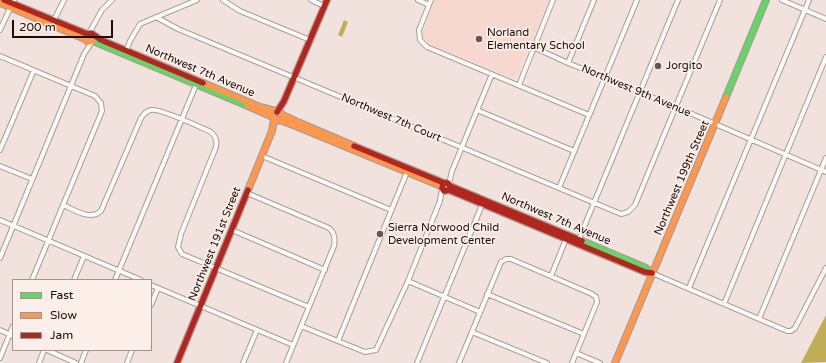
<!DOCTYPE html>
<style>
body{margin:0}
#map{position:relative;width:826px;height:363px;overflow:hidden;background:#f1e2dd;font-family:"Varela Round",sans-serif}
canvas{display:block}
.legend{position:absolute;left:12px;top:279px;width:140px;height:72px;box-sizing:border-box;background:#fcefea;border:1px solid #a4938e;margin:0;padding:5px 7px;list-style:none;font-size:12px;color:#1f0a04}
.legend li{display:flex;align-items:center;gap:8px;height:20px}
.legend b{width:20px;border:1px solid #a4938e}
.scale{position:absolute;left:12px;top:20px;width:101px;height:18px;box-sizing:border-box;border:2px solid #1f0a04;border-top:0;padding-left:5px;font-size:12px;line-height:14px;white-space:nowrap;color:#1f0a04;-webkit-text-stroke:3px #fcefea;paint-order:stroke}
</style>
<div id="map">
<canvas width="826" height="363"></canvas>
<ul class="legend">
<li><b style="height:5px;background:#63d668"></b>Fast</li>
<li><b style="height:5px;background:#ff974d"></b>Slow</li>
<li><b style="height:5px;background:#b3261e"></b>Jam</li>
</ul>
<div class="scale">200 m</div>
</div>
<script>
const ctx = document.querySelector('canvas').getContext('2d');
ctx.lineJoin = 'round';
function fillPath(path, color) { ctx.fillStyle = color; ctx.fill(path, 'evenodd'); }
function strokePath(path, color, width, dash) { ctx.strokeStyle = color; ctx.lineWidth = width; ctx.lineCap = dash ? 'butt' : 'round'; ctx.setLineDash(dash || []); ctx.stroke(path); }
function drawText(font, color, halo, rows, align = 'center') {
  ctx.font = font + ' "Varela Round",sans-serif'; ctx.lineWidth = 3.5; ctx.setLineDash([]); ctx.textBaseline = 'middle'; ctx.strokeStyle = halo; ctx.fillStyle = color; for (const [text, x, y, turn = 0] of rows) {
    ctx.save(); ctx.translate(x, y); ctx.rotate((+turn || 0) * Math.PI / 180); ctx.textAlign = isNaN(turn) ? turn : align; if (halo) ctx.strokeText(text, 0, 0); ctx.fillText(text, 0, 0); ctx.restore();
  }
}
const built = new Path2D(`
 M435,0H550L517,76L514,79L428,43L425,40L423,37V31Z`);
const water = new Path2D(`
 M344,20L348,22L342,37L338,35Z
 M826,315V362L801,363Z`);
const street = new Path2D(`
 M223,0L240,11L310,40
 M311,0L324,6
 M418,0L429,5
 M431,0L419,30L420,40L427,47L589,115
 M782,0L826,19
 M156,17L178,29L621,214L628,212L635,205L720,0
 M54,20L64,0
 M0,30L14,0
 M89,33L102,10L112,0
 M533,47L568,63L676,107L826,172
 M126,51L130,41L140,24L197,0
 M0,56L95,96L101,103L102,111L32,280
 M568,63L594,0
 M519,85L553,0
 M477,110L574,151
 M0,150L34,70
 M262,156L391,210
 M0,166L32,179
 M449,184L452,171L492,74
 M559,188L637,0
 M247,193L329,228C335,233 335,239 334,246L286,363
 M63,205C75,210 90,221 101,211L141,118C143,115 146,111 151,110C160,108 200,127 211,132C216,137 217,140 216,147L181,234L178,247L182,254L309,307
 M0,220L141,280
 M232,230L325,270
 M579,239L678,0
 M0,258L84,54L92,42
 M652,273L787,331H791L795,328L826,268
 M551,276L566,239
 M74,280L84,256
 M115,280L196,85
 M408,281L480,312
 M151,285L293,345
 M689,288L809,0
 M487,294L584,334
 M724,304L826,57
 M151,305L158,288
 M759,319L826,158
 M301,326L365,352L376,350L408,281L440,201L442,189
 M0,330L13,336
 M472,332L547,363
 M338,341L407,172
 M47,350L76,363
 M576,353L600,363
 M0,358L13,326
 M39,363L44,350
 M81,363L86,350
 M127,363L132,350
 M243,363L257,330
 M417,363L482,205
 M459,363L501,262L506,259H511L592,294L596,297L597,302L595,307L572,363`);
const fast = new Path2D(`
 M93,41L248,106
 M726,97L766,0
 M582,241L646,268L652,273`);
const slow = new Path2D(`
 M0,3L85,39L88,42L93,41
 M203,83L260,107L280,112L283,115L300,123L354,146
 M248,106L273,117L276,121L280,120L298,127L441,186
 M248,190L272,131L274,119
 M615,363L726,97`);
const jam = new Path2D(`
 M4,0L87,34L91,33L101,40L203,83
 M277,112L284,101L327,0
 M354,146L444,183H448L450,186L582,241
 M443,184L442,188L444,191L449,190L645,272L652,273
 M177,363L248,190`);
const markers = [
 [479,39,4,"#685650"],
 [658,66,4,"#685650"],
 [380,234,4,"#685650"]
];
const poiNames = [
 ["Norland",487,33],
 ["Elementary School",487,46],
 ["Jorgito",666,66],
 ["Sierra Norwood Child",388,228],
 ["Development Center",388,241]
];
const streetNames = [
 ["Northwest 7th Avenue",200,71,23],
 ["Northwest 9th Avenue",636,91,23],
 ["Northwest 7th Court",391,118,23],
 ["Northwest 199th Street",682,178,-67],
 ["Northwest 7th Avenue",556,219,23],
 ["Northwest 191st Street",215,244,-68]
];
fillPath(built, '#f7d8ce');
fillPath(water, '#c0ad55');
strokePath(street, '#ad9b95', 6);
strokePath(fast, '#ad9b95', 8);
strokePath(slow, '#ad9b95', 8);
strokePath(jam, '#ad9b95', 8);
strokePath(street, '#fdfbfa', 4);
strokePath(fast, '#63d668', 5.5);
strokePath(slow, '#ff974d', 5.5);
strokePath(jam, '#b3261e', 5.5);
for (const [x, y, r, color] of markers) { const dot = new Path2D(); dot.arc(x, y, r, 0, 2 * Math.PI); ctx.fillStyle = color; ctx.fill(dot); strokePath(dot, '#fcefea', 1.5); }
drawText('11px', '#1f0a04', '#fcefea', poiNames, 'left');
drawText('11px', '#1f0a04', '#fcefea', streetNames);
</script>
